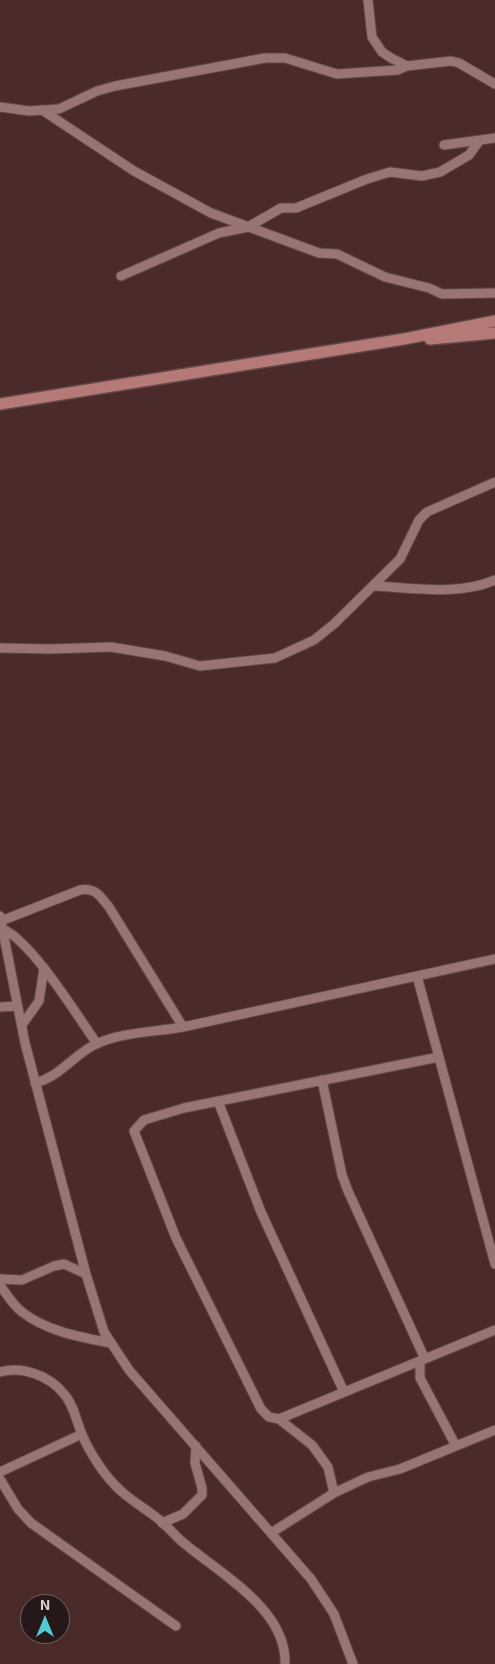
<!DOCTYPE html>
<style>
body{margin:0}
#map{position:relative;width:495px;height:1664px;overflow:hidden;background:#4a2b2a;font-family:"Exo 2",sans-serif}
canvas{display:block}
.north{position:absolute;left:20px;top:1594px;width:50px;height:50px;box-sizing:border-box;background:#261818;border:1px solid #716160;border-radius:50%;rotate:0deg;font-size:14px;font-weight:700;line-height:20px;text-align:center;color:#e2cecd}
.north::after{content:'';display:block;margin:auto;width:18px;height:22px;background:#51ccd4;clip-path:polygon(50% 0,100% 100%,50% 72%,0 100%)}
</style>
<div id="map">
<canvas width="495" height="1664"></canvas>
<div class="north">N</div>
</div>
<script>
const ctx = document.querySelector('canvas').getContext('2d');
ctx.lineJoin = 'round';
function strokePath(path, color, width, dash) { ctx.strokeStyle = color; ctx.lineWidth = width; ctx.lineCap = dash ? 'butt' : 'round'; ctx.setLineDash(dash || []); ctx.stroke(path); }
const minor = new Path2D(`
 M368,0L372,37L382,52L391,58L407,66L451,61L459,63L495,84
 M0,107L29,111L59,109L97,91L115,86L265,58H285L337,74L398,70L407,66
 M42,110L134,171L211,213L319,253L337,254L385,277L429,288L442,294L495,293
 M444,145L495,138
 M121,276L219,233L248,227L281,208H296L367,179L390,172L422,176L440,172L469,155L480,140
 M374,586C413,588 458,596 495,580
 M0,648L50,649L111,647L165,656L200,666L275,658L314,640L334,624L400,559L419,520L427,512L495,482
 M0,916L25,1043L86,1274L104,1332L129,1370L311,1579L334,1614L353,1664
 M1,921L80,890C95,887 100,896 109,907L183,1027C155,1032 122,1032 96,1044C73,1055 60,1077 35,1083
 M3,929C32,942 77,1015 97,1044
 M417,976L495,1264
 M0,1007L18,1006
 M22,1025L39,1001L44,968
 M183,1027L495,959
 M322,1080L342,1175L348,1191L425,1359
 M218,1101L261,1212L344,1392
 M0,1279L22,1280L54,1266L64,1264L86,1274
 M0,1285C7,1295 13,1305 22,1312C46,1331 80,1337 110,1343
 M420,1361V1378L456,1446
 M0,1372C22,1366 49,1375 64,1394C73,1404 76,1419 81,1432C89,1452 105,1477 121,1491C134,1503 150,1511 163,1523C171,1530 177,1538 185,1544C221,1574 287,1610 285,1664
 M279,1419L495,1330
 M0,1472L82,1434
 M0,1479L18,1509L31,1523L176,1626
 M334,1493L328,1467L312,1445L279,1419L269,1417L261,1409L176,1238L134,1131L144,1120L184,1108L439,1057
 M162,1523L183,1514L202,1495V1488L195,1463L196,1446
 M271,1533L334,1493L368,1477L400,1469L495,1430`);
const major = new Path2D(`
 M430,339L495,333
 M0,404L404,339L495,321`);
strokePath(minor, '#614747', 11);
strokePath(major, '#614747', 14);
strokePath(minor, '#987472', 9);
strokePath(major, '#b57978', 11);
</script>
